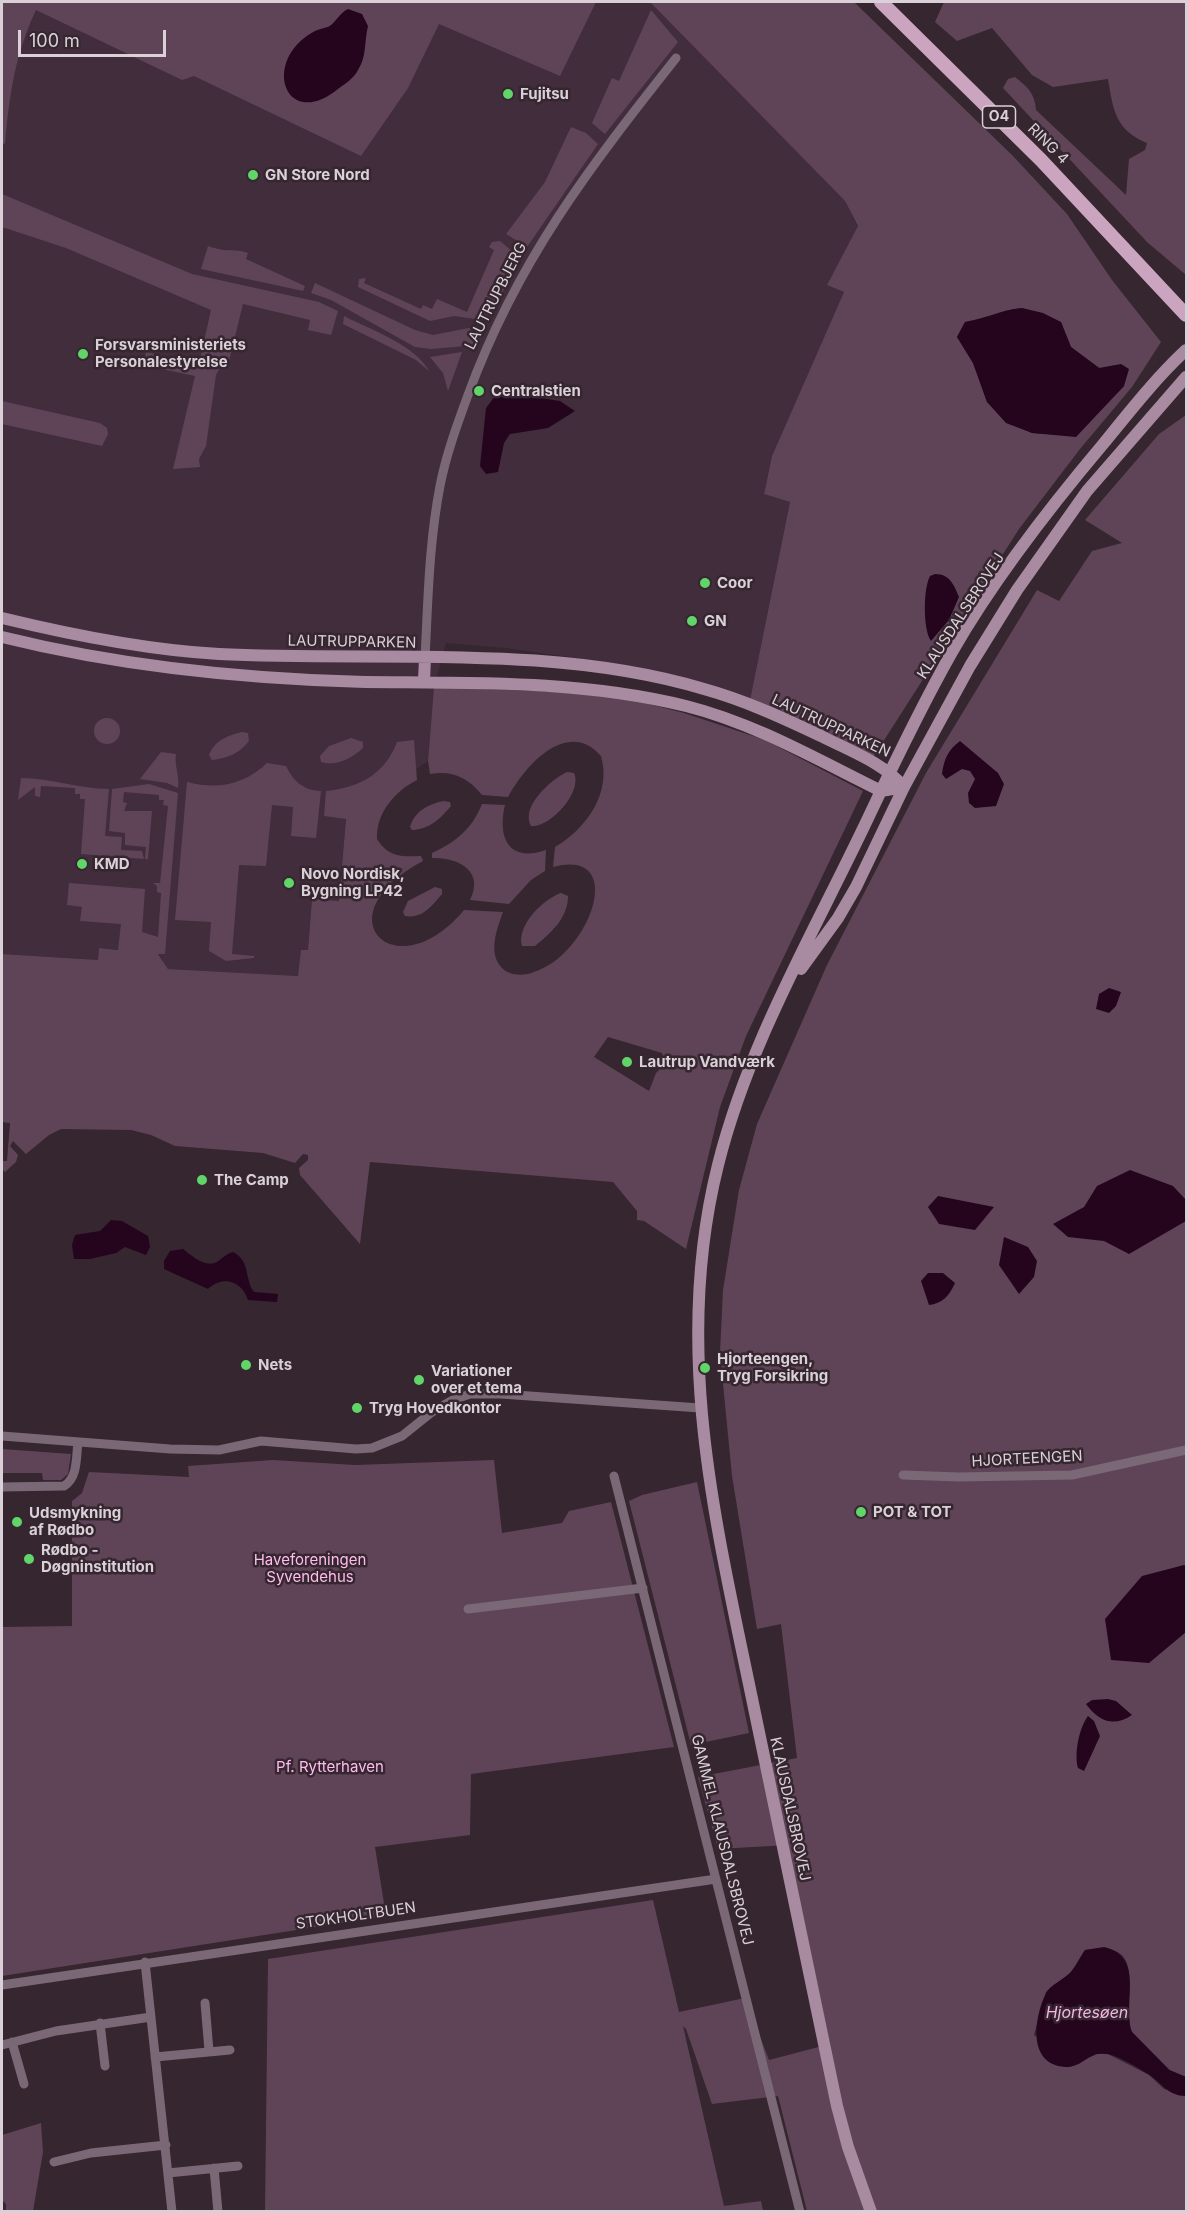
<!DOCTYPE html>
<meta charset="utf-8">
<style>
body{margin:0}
#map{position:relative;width:1188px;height:2213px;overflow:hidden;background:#352630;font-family:Inter,sans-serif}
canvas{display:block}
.frame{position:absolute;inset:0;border:3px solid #dad0d7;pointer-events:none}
.scale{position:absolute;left:18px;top:30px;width:148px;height:27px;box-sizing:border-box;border:3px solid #dad0d7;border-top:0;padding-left:8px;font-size:18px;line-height:21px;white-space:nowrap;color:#dad0d7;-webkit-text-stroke:4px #352630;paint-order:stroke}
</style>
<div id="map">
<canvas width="1188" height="2213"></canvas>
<div class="frame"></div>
<div class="scale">100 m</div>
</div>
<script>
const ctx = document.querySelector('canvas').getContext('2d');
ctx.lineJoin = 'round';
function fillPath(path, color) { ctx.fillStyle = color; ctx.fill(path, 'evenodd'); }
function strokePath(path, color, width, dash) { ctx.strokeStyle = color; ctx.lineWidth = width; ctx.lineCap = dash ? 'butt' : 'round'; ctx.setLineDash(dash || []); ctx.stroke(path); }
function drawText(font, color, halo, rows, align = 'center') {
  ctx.font = font + ' Inter,sans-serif'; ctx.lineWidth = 5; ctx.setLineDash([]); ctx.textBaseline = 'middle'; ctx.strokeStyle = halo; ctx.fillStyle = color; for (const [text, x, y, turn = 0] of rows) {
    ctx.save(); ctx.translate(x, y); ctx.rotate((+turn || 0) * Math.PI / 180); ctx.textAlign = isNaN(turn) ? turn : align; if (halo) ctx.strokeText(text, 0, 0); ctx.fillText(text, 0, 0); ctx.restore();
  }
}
const built = new Path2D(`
 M2,2H650L845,201L858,227L827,285L844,292L772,456L764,494L790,502L750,700L663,673L610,663L506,648L446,643L434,687L428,761L346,818L339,901L312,899L308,951L302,950L298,976L168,969L158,953L99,948L98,960L2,954Z`);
const green = new Path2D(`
 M2,2H596L560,76L439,24L408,88L361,156L194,76L182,80L36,10C15,54 9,97 5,144L2,143Z
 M650,2H854L1012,155L1067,214L1112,280L1161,342L1132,387L1080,449L1019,529L874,756L750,700L790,502L764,494L772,456L844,292L827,285L858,226L845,201ZM1022,308L1061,322L1071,347L1124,386L1076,436L1032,433L987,402L973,363L957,337L965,322C985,319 1001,310 1022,308Z
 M944,2H1186V275L1147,242L1003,88L1008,79L1015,77C1028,87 1035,94 1036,110L1126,195L1129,159L1145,150L1147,143C1115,130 1113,109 1108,79L1053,87L1032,75L992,28L957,41L935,22Z
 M651,10L678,42L605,134L592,123L612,78L619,81Z
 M571,127L586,133L598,144L527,247L506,234L545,182Z
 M2,194L192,274L319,302L338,311L331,335L308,330L310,320L243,304L228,365L200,359L211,310L66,248L2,227Z
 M500,241L519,257V260L489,318L483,320L454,316L430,321L358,287L359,279L366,278L364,283L421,309L423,305L432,309L437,299L467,312L494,250L489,247L492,242Z
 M208,246C226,253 234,248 248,253L246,259L305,286L303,291L201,269Z
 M315,283L415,330L433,335L469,328L480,335L477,345L431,349L415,347L331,300L311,293Z
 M344,316C371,330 414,344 429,371L416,360L343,324Z
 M146,352L219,369L216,375L206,446L199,459L200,467L173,469L195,376L143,365Z
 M462,352L448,391L443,373L430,357Z
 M2,401L100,423L107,428L108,434L102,446L2,424Z
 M1186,415V2077L1170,2070L1132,2032C1120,1996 1152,1938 1085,1950L1071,1972L1046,1992L1034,2035L1079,2064L1093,2054H1108L1149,2075L1164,2089L1186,2096V2211H807L778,2096L712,2104L686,2029L683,2026L724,2206L761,2201L763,2211L265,2212L268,1959L653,1900L679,2012L745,1998L769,2060L830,2044L788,1845L718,1849L698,1777L797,1758L781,1624L757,1629L732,1476L720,1353L723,1290L739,1190L757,1124L827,965L926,773L1037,590L1059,601L1092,551L1122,543L1085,520L1159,434Z
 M434,687L563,692L633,700L684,713L765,740L863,791L746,1036L720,1107L686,1249L644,1221L637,1220V1211L613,1182L370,1162L360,1244L300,1175L299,1168L308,1160V1155L303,1154L295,1163L263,1153L175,1146L151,1135L131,1130L61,1129L49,1135L26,1154L13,1141L10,1146L18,1155L16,1162L5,1172L2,1169V1161H7L10,1123L2,1122V954L98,960L99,948L118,950L121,924L80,921L82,907L67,905L69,883L145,889L142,932L158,937L161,893L157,892V886L153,883H160L168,806L163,805L164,800H159V795L124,792L123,802L127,803L124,811H152L148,859H145L146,847L125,845V833L109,831L112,789L149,784L178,793L165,954H158L168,969L298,976L301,950H308L312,899L339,901L346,819L324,816L326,791C359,788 385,774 397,742L414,740L417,780C395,791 376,813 377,839C388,857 402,857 421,856L423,861C319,916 396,992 464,910L503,912C497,929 487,954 503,969C511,976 524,976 534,972C591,954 628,847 553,867L555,847C586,829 612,793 601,756C567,717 524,767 508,797L482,795C468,778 453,770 430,774L428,761ZM608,1037L662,1053L665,1064L656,1073L649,1091L594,1057Z
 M94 731a13 13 0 1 1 26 0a13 13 0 1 1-26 0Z
 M242,732L248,733L249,741C239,754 227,758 212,760L209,755C215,740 227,736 242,732Z
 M351,738L363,742V748C352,758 336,767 321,762L320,756L329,746Z
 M161,752L176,754C174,766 180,776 178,788L167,783L140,779Z
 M267,763L286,766C294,782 303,790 321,791L316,838L291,836L293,807L272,805L266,866L239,865L232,954L254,956V958L226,961L209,951L211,922L175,920L187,782C217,790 244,785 267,763Z
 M567,772L574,773C583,792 550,828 531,826C520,806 552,779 567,772Z
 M21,778C51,778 79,789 109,789L105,836L122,837L121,850L142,851L144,859L81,854L85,799H80V794H75V788L41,786L40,797L35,796V787L18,800Z
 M443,801L450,802L451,806C440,819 430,829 412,830L410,827C415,811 427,805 443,801Z
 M482,804L505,805C497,838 509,863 546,850L545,871L531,880L509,904L470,900C485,871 458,857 432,858V853C456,842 472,829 482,804Z
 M435,887L442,889V894C432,906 422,919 405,916L403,912L408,901Z
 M561,893L568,896C568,918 551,933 535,946H522C516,926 543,899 561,893Z
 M2,1449L71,1454L68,1474L61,1480H43L42,1473H2Z
 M273,1460L355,1465L494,1460L502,1533L562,1523L569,1511L611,1502L674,1747L471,1774L470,1835L375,1847L386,1916L2,1976V1627L72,1626V1501L82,1493L89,1472L189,1477L188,1466Z
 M697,1482L749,1733L691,1745L629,1501L642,1495Z
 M41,2123L43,2152L33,2211H6V2204L2,2200V2135Z`);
const water = new Path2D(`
 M348,9L362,14L368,26C364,42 367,56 358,70C354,78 345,84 338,89C285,132 260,60 315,31C319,29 324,28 328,27C336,23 339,13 348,9Z
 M1022,308L1043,313L1061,322L1071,347L1099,368L1121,364L1129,369L1124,386L1076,437L1032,433L1006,423L987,402L973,363L957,337L965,322C985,319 1001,310 1022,308Z
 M509,393L560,401L575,411L548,428L510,434L504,443L498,472L486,474L480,466L486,408L495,396Z
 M935,574C950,574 954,585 959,597L949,620L931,641C923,630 923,589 930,576Z
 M960,741L998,773L1004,784L996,806L975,808L969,803L968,793L975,779L970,771L962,769L946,779L942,774C944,759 948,750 960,741Z
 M1109,988L1121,992L1116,1006L1109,1013L1096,1009L1099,994Z
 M1130,1170L1173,1186L1186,1200V1221L1129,1254L1104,1241L1068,1237L1053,1224L1084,1207L1097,1186Z
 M938,1196L994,1207L975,1230L939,1224L928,1207Z
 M111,1220L122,1221L148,1236L150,1247L146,1255L125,1247L116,1253L90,1259H74L72,1245L75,1235L100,1231Z
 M1004,1237L1028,1247L1037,1261L1034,1277L1019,1294L999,1265Z
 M183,1249C192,1256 205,1268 217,1262C223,1258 226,1254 233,1252C251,1261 244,1279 254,1292L278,1294L277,1302L248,1300C242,1281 223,1275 208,1289L164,1269V1261L170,1251Z
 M928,1273H943L955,1283C950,1295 942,1304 929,1305L921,1281Z
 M1184,1565L1186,1566V1632L1149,1663L1111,1660L1105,1619L1142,1576Z
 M1108,1699L1116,1701L1132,1715C1114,1727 1099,1722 1086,1704L1092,1700Z
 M1088,1716L1094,1721L1100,1736L1084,1771L1078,1768C1074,1754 1079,1728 1088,1716Z
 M1104,1947C1146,1957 1122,2003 1132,2032L1169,2070L1186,2077V2096C1168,2096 1162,2083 1148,2074C1138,2068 1119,2056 1107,2054C1090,2050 1082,2068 1065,2067C1027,2064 1034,2018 1046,1993C1050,1985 1063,1980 1070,1973C1076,1967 1080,1957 1085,1950Z`);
const street = new Path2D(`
 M425,658C428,600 429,543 440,486C446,455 457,425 468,395C517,261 589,168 676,58
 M2,1436L170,1449L219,1450L261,1441L356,1449L372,1448L402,1436L432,1412L453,1400L470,1394H501L700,1408
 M903,1475L959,1477L1072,1475L1186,1450
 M614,1476L800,2212
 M2,1487L64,1486C78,1478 76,1457 78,1442
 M468,1609L643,1588
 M145,1962L172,2212
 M2,1985L716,1879
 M205,2003L209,2051
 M100,2023L105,2066
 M12,2042L24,2084
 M2,2045L56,2031L151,2017
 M155,2057L230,2050
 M54,2162L91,2153L166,2145
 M214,2168L218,2212
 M168,2173L238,2166`);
const secondary = new Path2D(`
 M2,618C72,635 146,650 219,654C377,662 550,643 704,689C744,700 783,718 821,736C850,751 882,762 904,787
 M2,637C119,666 244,679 365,682C473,683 581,680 686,706C754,723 818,760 881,791L904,787
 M424,681L425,658
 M801,969L838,918L856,887L904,787L970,666L1017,590L1087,491L1186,377
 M871,2212L848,2147L837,2106C809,1975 782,1844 755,1713C717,1528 671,1352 718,1165C749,1041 816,929 870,814C896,759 922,705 952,652C994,579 1050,507 1104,443C1130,411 1156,378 1186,350`);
const primary = new Path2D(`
 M881,2L1041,160L1186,315`);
const markers = [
 [508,94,6,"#61d46a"],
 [253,175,6,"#61d46a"],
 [83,354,6,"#61d46a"],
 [479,391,6,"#61d46a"],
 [705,583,6,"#61d46a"],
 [692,621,6,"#61d46a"],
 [82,864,6,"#61d46a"],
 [289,883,6,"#61d46a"],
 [627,1062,6,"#61d46a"],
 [202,1180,6,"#61d46a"],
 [246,1365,6,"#61d46a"],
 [705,1368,6,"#61d46a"],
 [419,1380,6,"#61d46a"],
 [357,1408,6,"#61d46a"],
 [861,1512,6,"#61d46a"],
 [17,1522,6,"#61d46a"],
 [29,1559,6,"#61d46a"]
];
const shields = [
 [999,117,33]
];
const shieldNames = [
 ["O4",999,117]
];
const poiNames = [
 ["Fujitsu",520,94],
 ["GN Store Nord",265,175],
 ["Forsvarsministeriets",95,345],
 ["Personalestyrelse",95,362],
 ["Centralstien",491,391],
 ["Coor",717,583],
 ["GN",704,621],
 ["KMD",94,864],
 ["Novo Nordisk,",301,874],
 ["Bygning LP42",301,891],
 ["Lautrup Vandværk",639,1062],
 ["The Camp",214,1180],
 ["Hjorteengen,",717,1359],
 ["Tryg Forsikring",717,1376],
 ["Nets",258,1365],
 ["Variationer",431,1371],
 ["over et tema",431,1388],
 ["Tryg Hovedkontor",369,1408],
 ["POT & TOT",873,1512],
 ["Udsmykning",29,1513],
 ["af Rødbo",29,1530],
 ["Rødbo -",41,1550],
 ["Døgninstitution",41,1567]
];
const streetNames = [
 ["RING 4",1048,144,45],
 ["LAUTRUPBJERG",496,296,-63],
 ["KLAUSDALSBROVEJ",961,616,-57],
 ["LAUTRUPPARKEN",352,642,1],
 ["LAUTRUPPARKEN",831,726,25],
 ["HJORTEENGEN",1027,1459,-3],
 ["KLAUSDALSBROVEJ",790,1809,78],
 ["GAMMEL KLAUSDALSBROVEJ",722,1840,76],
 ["STOKHOLTBUEN",356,1916,-8]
];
const parkNames = [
 ["Haveforeningen",310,1560],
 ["Syvendehus",310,1577],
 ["Pf. Rytterhaven",330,1767]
];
const waterNames = [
 ["Hjortesøen",1087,2013]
];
fillPath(built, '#422d3c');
fillPath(green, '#5f4458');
fillPath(water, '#25041e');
strokePath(street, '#7b6876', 9);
strokePath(secondary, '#a88ba0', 12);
strokePath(primary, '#cba5c0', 14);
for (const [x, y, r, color] of markers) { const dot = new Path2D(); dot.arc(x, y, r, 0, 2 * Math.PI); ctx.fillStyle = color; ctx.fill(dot); strokePath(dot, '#352630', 2); }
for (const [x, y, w] of shields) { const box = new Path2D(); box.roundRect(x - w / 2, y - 11, w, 22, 4.5); ctx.fillStyle = '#352630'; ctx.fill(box); strokePath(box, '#dad0d7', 1.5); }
drawText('bold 14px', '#dad0d7', null, shieldNames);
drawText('bold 15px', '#dad0d7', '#352630', poiNames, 'left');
drawText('15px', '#dad0d7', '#352630', streetNames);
drawText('15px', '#ffbced', '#352630', parkNames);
drawText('italic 16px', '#f6b4e4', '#352630', waterNames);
</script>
